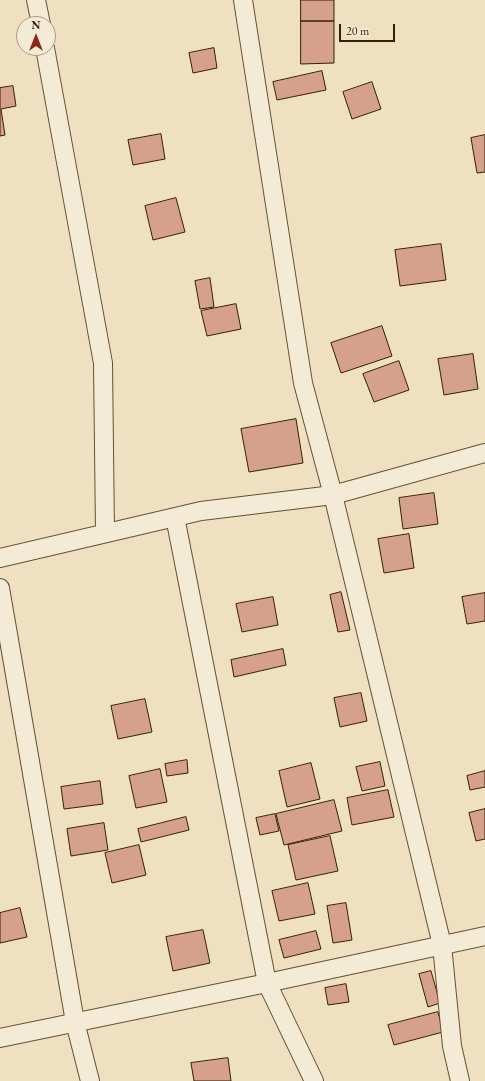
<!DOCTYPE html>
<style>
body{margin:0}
#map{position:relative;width:485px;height:1081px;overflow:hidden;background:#eee0c1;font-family:"EB Garamond",serif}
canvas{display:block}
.north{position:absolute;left:16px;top:16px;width:40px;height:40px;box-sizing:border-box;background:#f4ebd7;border:1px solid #a89a81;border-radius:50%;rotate:0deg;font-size:11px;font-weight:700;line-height:16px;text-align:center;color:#372000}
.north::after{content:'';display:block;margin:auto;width:14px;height:18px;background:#8f2418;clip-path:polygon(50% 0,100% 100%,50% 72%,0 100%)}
.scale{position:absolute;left:339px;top:24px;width:56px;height:18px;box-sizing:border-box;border:2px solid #372000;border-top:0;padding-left:5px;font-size:12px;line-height:14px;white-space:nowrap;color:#372000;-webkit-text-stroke:3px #f4ebd7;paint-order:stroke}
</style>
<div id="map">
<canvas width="485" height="1081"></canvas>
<div class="north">N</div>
<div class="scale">20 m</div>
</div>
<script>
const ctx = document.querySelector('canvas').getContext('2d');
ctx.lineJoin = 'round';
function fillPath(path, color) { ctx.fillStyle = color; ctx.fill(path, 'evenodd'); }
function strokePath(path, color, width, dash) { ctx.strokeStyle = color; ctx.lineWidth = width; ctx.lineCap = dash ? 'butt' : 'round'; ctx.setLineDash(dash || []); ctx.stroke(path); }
const building = new Path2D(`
 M301,0H334V21H301Z
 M301,21H334V63L301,64Z
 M214,48L217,68L193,73L189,53Z
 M322,71L326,90L277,100L273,82Z
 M372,82L381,109L352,119L343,92Z
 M13,86L16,106L1,109L5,135L0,136V88Z
 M161,134L165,159L133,165L128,140Z
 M485,135V172L477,173L471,138Z
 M176,198L185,232L153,240L145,206Z
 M441,244L446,280L400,286L395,250Z
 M210,278L214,307L200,309L195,281Z
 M236,304L241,329L207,336L201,311Z
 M382,326L392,356L341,373L331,343Z
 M473,354L478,389L444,395L438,359Z
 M399,361L409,390L374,402L363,374Z
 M296,419L303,463L249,472L241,429Z
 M434,493L438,524L403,529L399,498Z
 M409,534L414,568L384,573L378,539Z
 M341,592L350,630L338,632L330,595Z
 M485,593V621L467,624L462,597Z
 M273,597L278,625L242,632L236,604Z
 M283,649L286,665L234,677L231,660Z
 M361,693L367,721L340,727L334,698Z
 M145,699L152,732L118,739L111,706Z
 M187,760L188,773L167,776L165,764Z
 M380,762L385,786L362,791L356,767Z
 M311,763L320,799L287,807L279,771Z
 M160,769L167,802L136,808L129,776Z
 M485,771V787L470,790L467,776Z
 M100,781L103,804L64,809L61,787Z
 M388,790L394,817L352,825L347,798Z
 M334,800L342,831L284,845L276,814Z
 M485,809V839L476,841L469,813Z
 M275,814L279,831L260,835L256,818Z
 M186,817L189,830L141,842L138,829Z
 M104,823L108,850L71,856L67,829Z
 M330,836L338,871L296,880L288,845Z
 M139,845L146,875L112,883L105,853Z
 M308,883L315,914L279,921L272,891Z
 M346,903L352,940L333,943L327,906Z
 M20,908L27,937L0,943V913Z
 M203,930L210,963L173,971L166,937Z
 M316,931L321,949L284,958L279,940Z
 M431,971L440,1003L428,1007L419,974Z
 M346,984L349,1002L328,1005L325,988Z
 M438,1012L443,1032L394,1045L388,1025Z
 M228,1058L231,1081H194L191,1063Z`);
const minor = new Path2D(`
 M36,0L41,24
 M243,0L303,383L333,495L442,945L452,1046L460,1081
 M45,48L103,363L105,533
 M175,517L267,983L314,1081
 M0,558L201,511L333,495L485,453
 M0,588L75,1022L90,1081
 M0,1038L267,983L485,936`);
fillPath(building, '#d5a08c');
strokePath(building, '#372000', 1);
strokePath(minor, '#655030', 20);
strokePath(minor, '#f4ebd7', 18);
</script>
